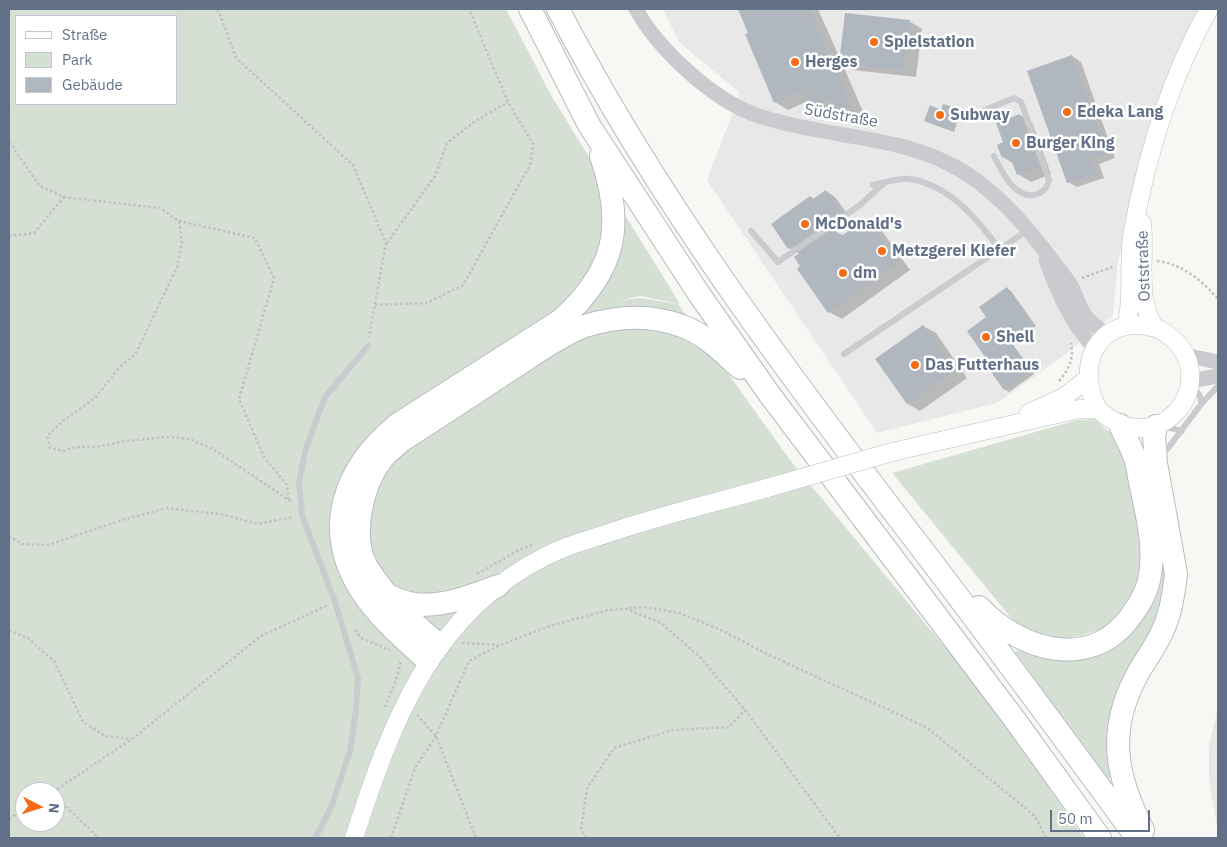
<!DOCTYPE html>
<meta charset="utf-8">
<style>
body{margin:0}
#map{position:relative;width:1227px;height:847px;overflow:hidden;background:#f7f7f3;font-family:"IBM Plex Sans",sans-serif}
canvas{display:block}
.frame{position:absolute;inset:0;border:10px solid #637188;pointer-events:none}
.legend{position:absolute;left:15px;top:15px;width:162px;height:90px;box-sizing:border-box;background:#fff;border:1px solid #c1c6cf;margin:0;padding:6px 9px;list-style:none;font-size:15px;color:#637188}
.legend li{display:flex;align-items:center;gap:10px;height:25px}
.legend b{width:25px;border:1px solid #c1c6cf}
.north{position:absolute;left:15px;top:782px;width:50px;height:50px;box-sizing:border-box;background:#fff;border:1px solid #c1c6cf;border-radius:50%;rotate:95deg;font-size:14px;font-weight:700;line-height:20px;text-align:center;color:#637188}
.north::after{content:'';display:block;margin:auto;width:18px;height:22px;background:#f46d16;clip-path:polygon(50% 0,100% 100%,50% 72%,0 100%)}
.scale{position:absolute;left:1050px;top:810px;width:100px;height:22px;box-sizing:border-box;border:2px solid #637188;border-top:0;padding-left:6px;font-size:15px;line-height:18px;white-space:nowrap;color:#637188;-webkit-text-stroke:4px #fff;paint-order:stroke}
</style>
<div id="map">
<canvas width="1227" height="847"></canvas>
<div class="frame"></div>
<ul class="legend">
<li><b style="height:6px;background:#fff"></b>Straße</li>
<li><b style="height:14px;background:#d6dfd4"></b>Park</li>
<li><b style="height:14px;background:#b0b7bf"></b>Gebäude</li>
</ul>
<div class="north">N</div>
<div class="scale">50 m</div>
</div>
<script>
const ctx = document.querySelector('canvas').getContext('2d');
ctx.lineJoin = 'round';
function fillPath(path, color) { ctx.fillStyle = color; ctx.fill(path, 'evenodd'); }
function strokePath(path, color, width, dash) { ctx.strokeStyle = color; ctx.lineWidth = width; ctx.lineCap = dash ? 'butt' : 'round'; ctx.setLineDash(dash || []); ctx.stroke(path); }
function drawText(font, color, halo, rows, align = 'center') {
  ctx.font = font + ' "IBM Plex Sans",sans-serif'; ctx.lineWidth = 5; ctx.setLineDash([]); ctx.textBaseline = 'middle'; ctx.strokeStyle = halo; ctx.fillStyle = color; for (const [text, x, y, turn = 0] of rows) {
    ctx.save(); ctx.translate(x, y); ctx.rotate((+turn || 0) * Math.PI / 180); ctx.textAlign = isNaN(turn) ? turn : align; if (halo) ctx.strokeText(text, 0, 0); ctx.fillText(text, 0, 0); ctx.restore();
  }
}
const built = new Path2D(`
 M663,9H1206L1148,128L1118,262L1113,315L1063,356L997,403L877,433L707,180L740,93L679,42Z
 M1218,708V831L1209,782V745Z`);
const green = new Path2D(`
 M9,9H506L552,97L680,304L640,296L621,300L640,298L678,304L790,460L986,697L1084,838H9ZM16,16H176V104H16ZM25,792H55V822H25Z
 M1095,419L1104,428L1116,435L1129,458L1145,563L1140,585L1124,610L1109,627L1079,636L1057,639L1034,633L1016,624L892,473L1077,420Z
 M1162,538L1167,593L1113,776L1105,780L1015,652L1023,648L1101,651Z`);
const shadow = new Path2D(`
 M742,9H818L841,61L909,21L922,29L916,77L853,70L842,63L864,114L853,119L839,109L826,114L813,107L810,100L788,110L775,102L746,35L750,33L740,10Z
 M1072,56L1081,62L1115,158L1099,164L1104,178L1077,187L1068,182Z
 M944,106L960,113L954,132L932,124Z
 M1020,115L1032,122L1051,174L1031,182L1018,174L1014,164L1003,157Z
 M826,191L835,197L849,216L833,230L844,236L867,219L879,227L910,270L842,319L829,312L802,266L800,254L789,248L810,197L815,199Z
 M1007,289L1011,291L1036,326L1012,343L1034,374L1009,392L1004,389L995,370L988,318Z
 M923,326L936,333L967,378L920,411L908,404L876,359Z`);
const building = new Path2D(`
 M738,9H809L852,107L839,113L833,99L812,108L804,90L774,103L745,34L748,33Z
 M845,13L910,20L904,70L839,63Z
 M1072,55L1107,153L1090,159L1095,173L1067,183L1027,71Z
 M943,104L955,108L947,129L924,121L930,105L941,110Z
 M1020,114L1039,167L1017,175L1011,159L1008,160L1006,156L1002,158L997,145L1003,142L996,123Z
 M826,190L840,210L788,249L771,224L810,196L813,199Z
 M867,218L899,262L828,313L797,269L800,266L794,257L834,229L840,237Z
 M1007,287L1032,324L1009,340L1030,371L1004,390L991,372L994,370L967,331L986,317L979,307Z
 M923,325L955,370L907,404L875,359Z`);
const path = new Path2D(`
 M218,9L236,58L353,165L386,243L369,337
 M9,142L40,186L64,197L160,208L179,221L182,243L177,267L136,353L118,369L96,397L63,421L47,436L50,448L63,451L76,447H96L126,441L167,437L190,439L213,449L292,502
 M179,221L255,238L274,278L239,399L264,457L287,485L289,501
 M9,236L34,233L64,197
 M387,243L435,176L447,143L475,121L508,102
 M1157,261C1183,264 1202,281 1218,299
 M1082,278L1115,266
 M375,305L427,303L463,285L530,165L533,144L508,102L469,9
 M1059,381C1069,369 1074,359 1071,343
 M9,536L22,544L48,545L122,520L167,508L220,514L258,524L293,517
 M477,574L519,550L532,545
 M629,608L645,607L679,613L719,629L769,655L926,727L1035,816L1046,838
 M9,630L28,638L54,661L83,722L105,736L130,739
 M355,630L361,638L390,650
 M462,643L498,645
 M385,707L395,683L401,661
 M417,715L436,736L476,838
 M58,789L61,802L99,838
 M53,792L132,739L261,636L328,605
 M9,819L25,809
 M391,838L415,768L436,736L469,661L500,645L550,626L608,610L627,609L661,623L700,657L745,710L840,838
 M586,838L581,829L587,788L614,748L673,730L729,727L745,710`);
const service = new Path2D(`
 M983,111L1014,98L1021,102L1049,180C1048,187 1045,191 1038,194C1016,202 1002,172 994,156
 M873,185C884,183 900,177 910,179C949,185 978,219 999,249
 M751,231L778,262L860,205L884,183
 M844,354L1028,230
 M1191,386L1199,394L1202,403
 M1163,426L1182,431
 M1162,456L1202,403L1218,386
 M315,838L331,808L350,751L356,710L358,678L335,602L302,515L299,483L306,448L325,397L368,346`);
const tertiary = new Path2D(`
 M636,9C658,49 710,97 753,114C767,119 783,123 797,126C855,139 912,140 964,172C1008,200 1037,240 1068,281C1076,292 1078,307 1087,318C1093,324 1101,330 1107,335
 M1046,260C1058,293 1071,323 1095,349
 M1185,355L1218,362
 M1190,381L1218,376`);
const secondary = new Path2D(`
 M1142,223C1146,256 1135,299 1155,328
 M1126,326C1134,296 1127,263 1133,231C1147,154 1171,77 1209,9
 M1029,413L1064,397L1087,379
 M892,452L1079,409H1098C1157,465 1223,384 1172,338C1162,329 1150,325 1137,325C1090,326 1078,374 1098,409
 M354,838C391,724 431,613 546,556C565,546 586,540 606,534C664,514 723,501 781,484`);
const motorway = new Path2D(`
 M530,9L589,125L699,294L770,395L1015,720L1100,838
 M558,9C656,198 783,367 912,536C989,636 1063,737 1137,838
 M390,596C425,615 463,599 498,586
 M979,607C1018,649 1087,671 1128,620C1137,608 1146,595 1149,580C1156,549 1147,516 1141,486C1138,475 1138,463 1133,453C1129,443 1124,434 1120,425
 M439,645C412,622 386,598 367,567C350,537 362,485 382,459C387,452 395,447 401,441C440,416 478,391 516,366C536,353 563,334 585,326C617,316 650,314 682,326C705,334 722,352 740,368
 M428,661C405,640 379,618 362,592C321,529 344,468 398,424L561,320C616,270 625,226 601,156
 M1143,830C1116,776 1107,732 1136,677C1144,661 1156,647 1163,630C1171,613 1174,593 1176,574L1156,463L1154,436L1156,426`);
const secondaryBridge = new Path2D(`
 M781,484L892,452`);
const markers = [
 [874,42,5,"#f46d16"],
 [795,62,5,"#f46d16"],
 [1067,112,5,"#f46d16"],
 [940,115,5,"#f46d16"],
 [1016,143,5,"#f46d16"],
 [805,224,5,"#f46d16"],
 [882,251,5,"#f46d16"],
 [843,273,5,"#f46d16"],
 [986,337,5,"#f46d16"],
 [915,365,5,"#f46d16"]
];
const poiNames = [
 ["Spielstation",884,42],
 ["Herges",805,62],
 ["Edeka Lang",1077,112],
 ["Subway",950,115],
 ["Burger King",1026,143],
 ["McDonald's",815,224],
 ["Metzgerei Kiefer",892,251],
 ["dm",853,273],
 ["Shell",996,337],
 ["Das Futterhaus",925,365]
];
const streetNames = [
 ["Südstraße",841,116,10],
 ["Oststraße",1144,266,-92]
];
fillPath(built, '#e7e8e7');
fillPath(green, '#d6dfd4');
fillPath(shadow, '#0003');
fillPath(building, '#b0b7bf');
strokePath(secondary, '#babec4', 19);
strokePath(motorway, '#b8bbbf', 24);
strokePath(path, '#bfc1c4', 2.5, [2.5, 2.5]);
strokePath(service, '#c9cbcf', 6);
strokePath(tertiary, '#c9cbcf', 15);
strokePath(secondary, '#fff', 18);
strokePath(motorway, '#fff', 22);
strokePath(secondaryBridge, '#babec4', 19, []);
strokePath(secondaryBridge, '#fff', 18);
for (const [x, y, r, color] of markers) { const dot = new Path2D(); dot.arc(x, y, r, 0, 2 * Math.PI); ctx.fillStyle = color; ctx.fill(dot); strokePath(dot, '#fff', 2); }
drawText('bold 16px', '#637188', '#fff', poiNames, 'left');
drawText('16px', '#637188', '#fff', streetNames);
</script>
